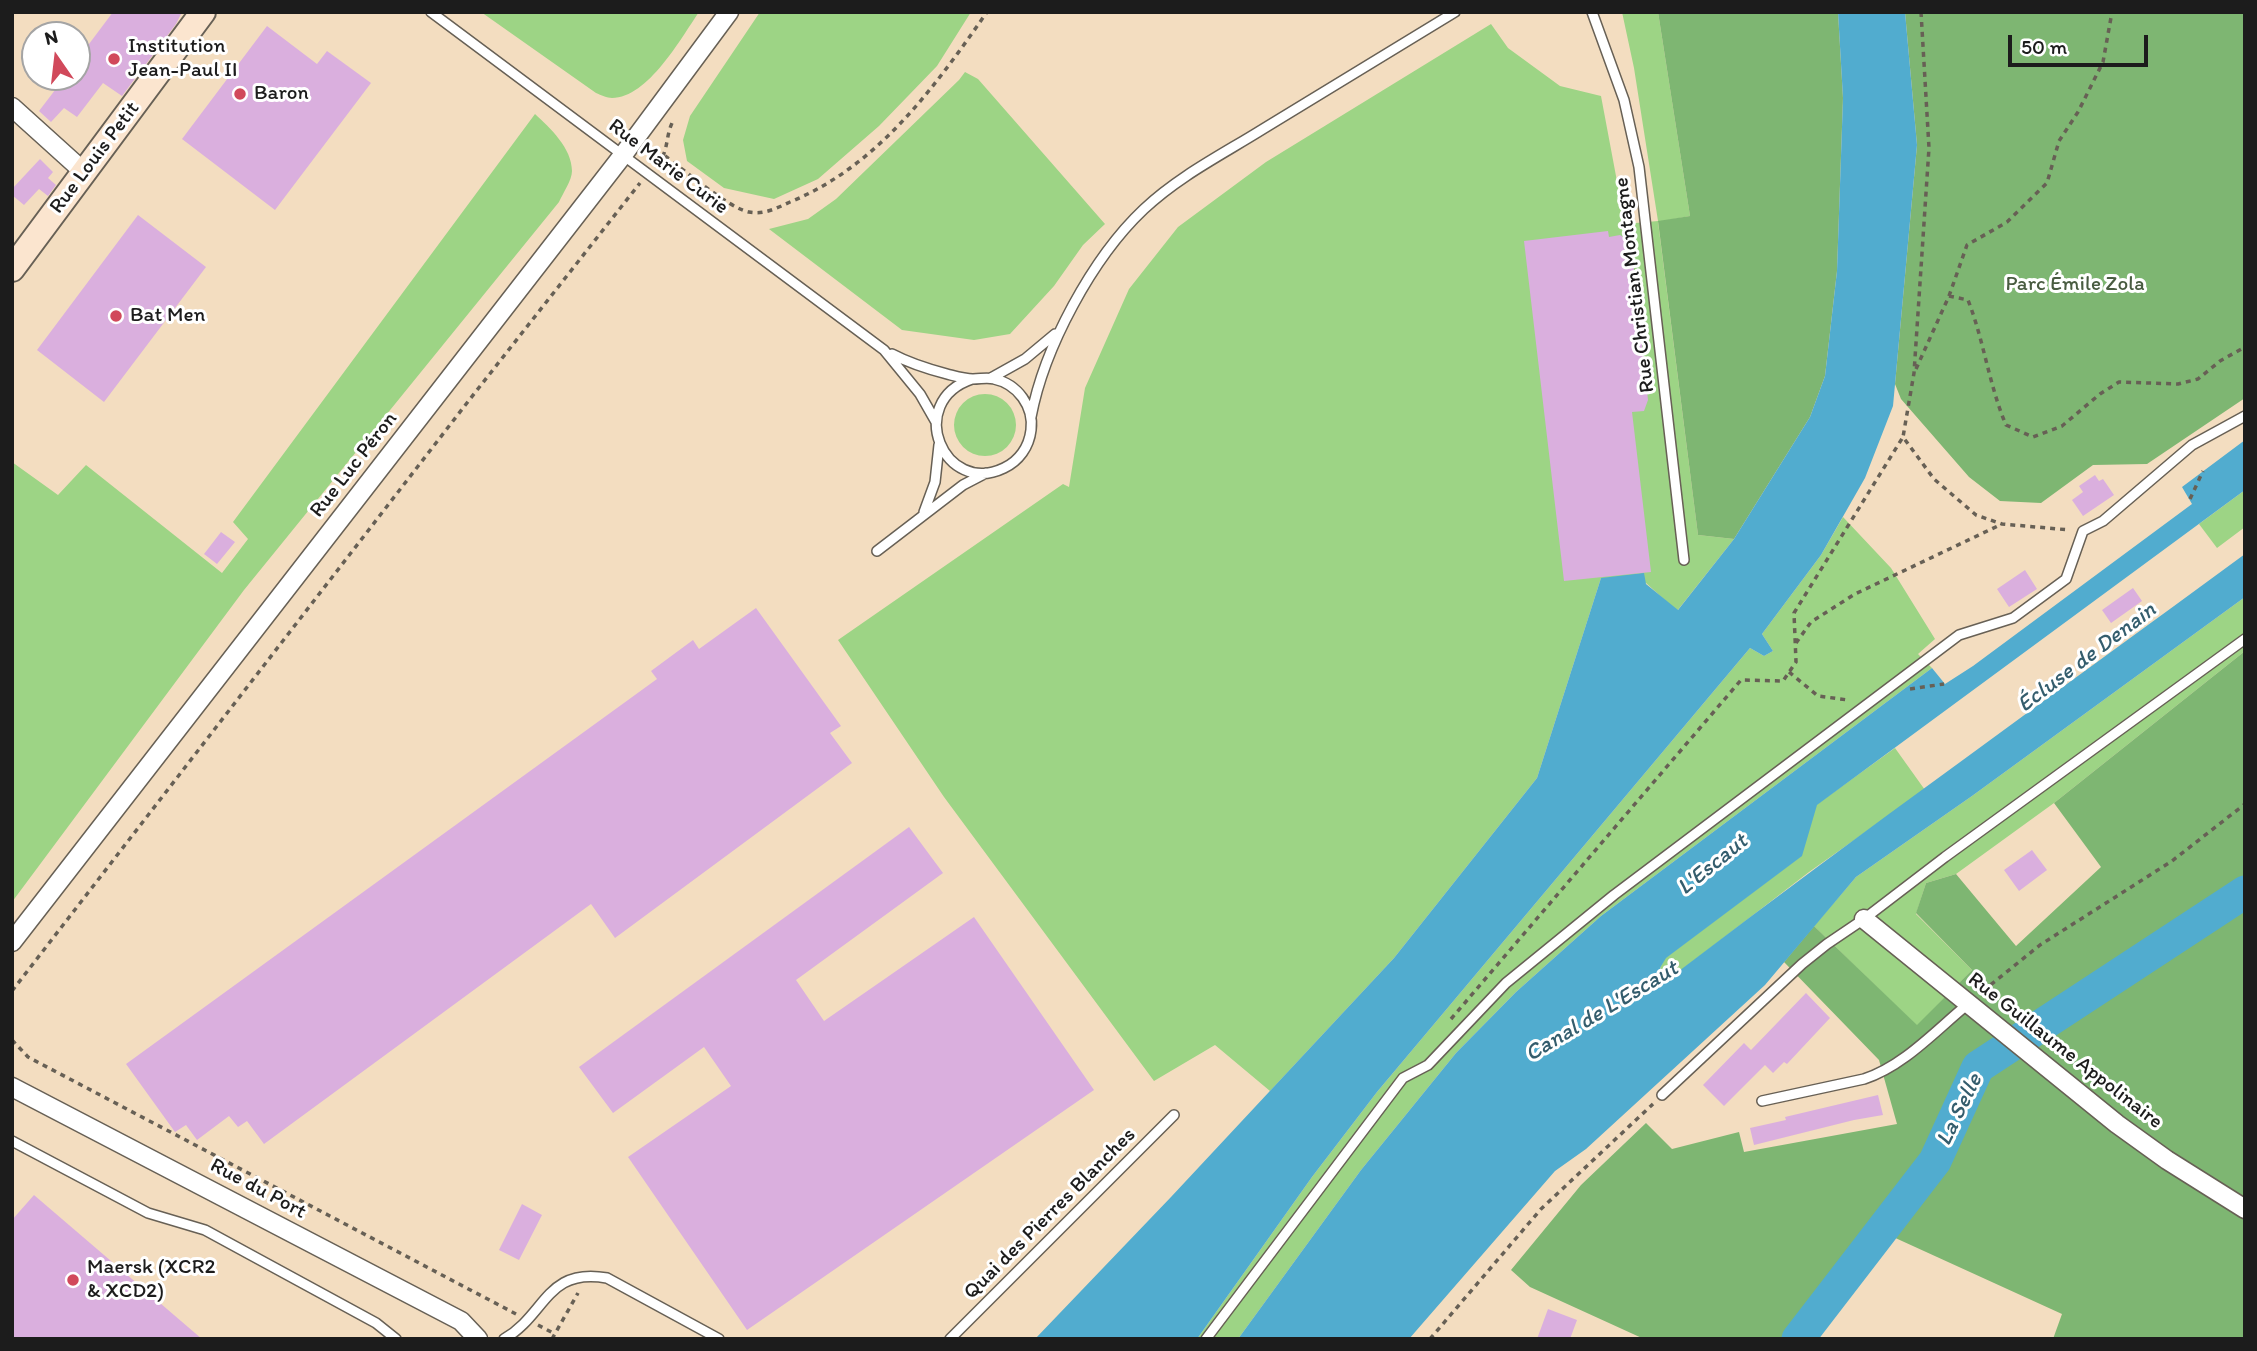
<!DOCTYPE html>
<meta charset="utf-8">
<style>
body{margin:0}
#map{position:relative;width:2257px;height:1351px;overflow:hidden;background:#f3ddc0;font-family:Itim,sans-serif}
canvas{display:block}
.frame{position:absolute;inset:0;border:14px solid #1c1c1c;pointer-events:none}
.north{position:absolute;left:21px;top:21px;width:70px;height:70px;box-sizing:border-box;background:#fff;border:2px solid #a4a4a4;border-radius:50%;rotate:346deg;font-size:19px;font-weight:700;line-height:28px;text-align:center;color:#1c1c1c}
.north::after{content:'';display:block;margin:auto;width:24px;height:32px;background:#d1495b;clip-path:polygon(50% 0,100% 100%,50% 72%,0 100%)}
.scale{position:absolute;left:2008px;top:35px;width:140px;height:32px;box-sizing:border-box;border:4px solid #1c1c1c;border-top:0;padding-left:9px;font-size:21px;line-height:24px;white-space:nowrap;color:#1c1c1c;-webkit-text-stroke:5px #fff;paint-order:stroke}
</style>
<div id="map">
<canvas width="2257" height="1351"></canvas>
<div class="frame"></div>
<div class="north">N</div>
<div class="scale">50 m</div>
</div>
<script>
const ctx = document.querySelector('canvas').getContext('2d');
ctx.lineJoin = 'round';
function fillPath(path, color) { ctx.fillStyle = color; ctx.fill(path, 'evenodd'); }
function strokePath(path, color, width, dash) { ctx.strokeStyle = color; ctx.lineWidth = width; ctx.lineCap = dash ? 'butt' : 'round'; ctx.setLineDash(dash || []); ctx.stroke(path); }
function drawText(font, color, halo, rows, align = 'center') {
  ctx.font = font + ' Itim,sans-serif'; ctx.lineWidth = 6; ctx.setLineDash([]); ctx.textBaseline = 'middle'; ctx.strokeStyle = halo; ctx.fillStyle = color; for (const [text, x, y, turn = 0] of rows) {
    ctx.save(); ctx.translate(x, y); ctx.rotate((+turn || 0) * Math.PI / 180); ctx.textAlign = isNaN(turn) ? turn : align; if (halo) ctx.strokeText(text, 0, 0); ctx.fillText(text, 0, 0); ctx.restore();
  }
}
const green = new Path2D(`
 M481,12H699C681,38 648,98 612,98C607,98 601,95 596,93Z
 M760,12H971L937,66L879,126L818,179L774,199L724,188L687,161L683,140L690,116Z
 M1622,12H1658L1690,216L1658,222L1698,535L1734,539L1677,611L1646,583L1601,578L1537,778L1394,958L1270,1091L1215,1045L1154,1081L944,797L838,640L1063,484L1069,487L1085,388L1129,289L1178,227L1266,162L1491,24L1508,48L1560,86L1601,96L1625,224L1658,221L1634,68Z
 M965,72L978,79L1105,224L1083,245L1054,286L1010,334L974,340L902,330L769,229L808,219L836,199L959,80Z
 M535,114C550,128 572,148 572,171C572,180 563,193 559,202L244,590L12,902V462L58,495L86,465L222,573L248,539L233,522Z
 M954 425a31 31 0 1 1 62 0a31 31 0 1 1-62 0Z
 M2245,490V527L2217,548L2199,524Z
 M1843,517L1891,568L1935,639L1918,654L1932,668L1601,916L1516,992L1456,1053L1361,1170L1238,1339H1197L1312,1177L1377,1092L1750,648L1764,656L1773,651L1762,634L1821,555Z
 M2245,597V651L2054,803L1956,874L1926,883L1916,914L1972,970L1917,1026L1814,926L1856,877L1972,796Z
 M1895,748L1925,790L1809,872L1679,972L1666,975L1660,968L1665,958L1801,856L1816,805Z`);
const forest = new Path2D(`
 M1658,12H1838L1843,98L1837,271L1825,376L1810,417L1734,539L1698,535L1658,221L1690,216Z
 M1905,12H2245V398L2147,464L2093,465L2041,503L2000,501L1969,477L1901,399L1895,384L1917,145Z
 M2245,651V1339H2053L2062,1314L1891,1236L1814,1339H1644L1530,1287L1511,1270L1581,1185L1646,1123L1672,1149L1739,1132L1744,1152L1897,1124L1879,1060L1784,962L1814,926L1917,1025L1972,970L1916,913L1926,883L1956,874L2016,946L2101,867L2054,803Z`);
const water = new Path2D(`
 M1838,12H1905L1917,145L1893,406L1865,478L1821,555L1762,634L1773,651L1764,656L1750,648L1377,1092L1312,1177L1197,1339H1035L1171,1197L1394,958L1537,778L1601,578L1644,573L1646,584L1678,610L1734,539L1810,417L1825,376L1837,271L1843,98Z
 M2245,440V490L1817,805L1802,856L1666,958L1660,968L1666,975L1679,971C1865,829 2056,693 2245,554V597L1972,796L1856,877L1765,985L1586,1149L1555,1171L1409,1339H1238L1361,1170L1456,1053L1516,992L1601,916L1932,668L1945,684L1973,666L2192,504L2182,487Z`);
const river = new Path2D(`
 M1798,1339L1935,1161L1978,1067L2245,892`);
const building = new Path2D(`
 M113,12H182L176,24L122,96L103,83L77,117L64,108L51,122L39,111L65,77H77V60Z
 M267,26L317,64L327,51L371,83L275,210L182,139Z
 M40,159L53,172L48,178L56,185L48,196L39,189L24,205L12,195V189Z
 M138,215L206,267L104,402L37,350Z
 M1608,231L1609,237L1620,235L1631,242L1648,400L1644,411L1632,412L1651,572L1564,581L1524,241Z
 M2095,475L2099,481L2103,479L2114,495L2083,516L2072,500L2083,492L2079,486Z
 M221,532L235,542L217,564L204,554Z
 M2025,570L2037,589L2009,607L1997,589Z
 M2133,588L2142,601L2111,623L2102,610Z
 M756,608L841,726L830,733L852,763L615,938L591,904L264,1144L247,1121L238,1127L229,1116L197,1140L186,1125L175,1132L126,1064L657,679L651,671L693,640L699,649Z
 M909,827L943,873L796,980L824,1021L974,917L1094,1090L747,1330L628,1157L731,1086L704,1047L613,1113L579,1067Z
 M2032,850L2047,870L2019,891L2004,870Z
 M1806,993L1830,1018L1787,1064L1784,1062L1773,1073L1765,1065L1724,1106L1703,1085L1744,1043L1751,1050Z
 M1878,1095L1883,1115L1854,1120L1754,1145L1750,1128L1786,1120L1785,1117Z
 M34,1195L202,1339H12V1220Z
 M522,1204L542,1215L519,1260L499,1250Z
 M1548,1309L1577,1320L1570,1339H1537Z`);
const path = new Path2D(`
 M1921,12L1929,148L1914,373L1903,437L1934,479L1976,515L2002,524L2070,530
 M665,156C683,169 730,209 749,212C764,215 777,208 790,202C878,166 934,88 987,12
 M657,165C669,151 665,139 672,123L670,122
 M1949,296L1968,300C1984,341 1989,385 2006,425L2033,437L2062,426L2100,394L2119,382L2178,384L2198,379L2220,361L2245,347
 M1916,369L1949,296L1967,245L2007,222L2047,183L2059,141L2078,112L2103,62L2112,12
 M2190,499L2203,471
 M1796,643L1811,622L1855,594L2002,524
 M1789,672L1818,696L1848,700
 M1910,689L1944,684
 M12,991L470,399L640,183
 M1983,991L2040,945L2172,861L2245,804
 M1451,1019L1741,680L1783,681L1796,662L1794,613L1903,437
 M12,1040L28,1057L516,1314
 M538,1325L555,1334
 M552,1339L578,1293
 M1430,1339L1541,1209L1653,1104`);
const lane = new Path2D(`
 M431,12L884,350L920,394L936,422
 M1592,12L1624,100L1639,167L1684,560
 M892,354C909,363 928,369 947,374C955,376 965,379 973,379C981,379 987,377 994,379C1018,384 1034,407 1031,430C1029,447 1019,461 1004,468C944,497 904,402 972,379
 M991,378L1025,359L1055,334
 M1031,417C1044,348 1092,258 1144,209C1179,176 1223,154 1263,129C1327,90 1391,51 1455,12
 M924,512L935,482L939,445
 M877,551L963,485L986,473
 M1662,1095L1802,964L1827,944L1864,919L1945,857L2245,639
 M1762,1101L1864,1079C1904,1066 1936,1030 1968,1004
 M12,1141L148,1213L205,1230L376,1323L396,1339
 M504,1339C546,1315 546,1267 607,1278L719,1339
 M950,1339L1174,1115
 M1206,1339L1403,1078L1428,1065L1506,983L1614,895L1959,635L2013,618L2066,579L2083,531L2103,521L2192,445L2245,416`);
const street = new Path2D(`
 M12,107L84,172
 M1864,919L2117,1124L2167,1160L2245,1209
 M12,942L623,155L729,12
 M12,1087L461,1321L478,1339`);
const secondary = new Path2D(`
 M12,269L203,12`);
const markers = [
 [114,59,7,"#d1495b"],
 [240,94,7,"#d1495b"],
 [116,316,7,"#d1495b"],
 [73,1280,7,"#d1495b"]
];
const poiNames = [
 ["Institution",128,47],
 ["Jean-Paul II",128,71],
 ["Baron",254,94],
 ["Bat Men",130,316],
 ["Maersk (XCR2",87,1268],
 ["& XCD2)",87,1292]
];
const streetNames = [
 ["Rue Louis Petit",95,158,-53],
 ["Rue Marie Curie",668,167,37],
 ["Rue Christian Montagne",1635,285,-97],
 ["Rue Luc Péron",354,465,-52],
 ["Rue Guillaume Appolinaire",2065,1051,38],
 ["Rue du Port",258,1189,28],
 ["Quai des Pierres Blanches",1050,1214,-45]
];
const parkNames = [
 ["Parc Émile Zola",2075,285]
];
const waterNames = [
 ["Écluse de Denain",2087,658,-37],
 ["L'Escaut",1713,865,-39],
 ["Canal de L'Escaut",1602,1012,-31],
 ["La Selle",1960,1110,-64]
];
fillPath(green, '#9dd485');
fillPath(forest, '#7eb672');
fillPath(water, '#51accf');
strokePath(river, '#51accf', 33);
fillPath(building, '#daafde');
strokePath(lane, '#676055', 12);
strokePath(street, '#676055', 21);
strokePath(secondary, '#676055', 28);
strokePath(path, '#676055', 3.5, [5, 5]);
strokePath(lane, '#fff', 9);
strokePath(street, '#fff', 18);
strokePath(secondary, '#fbe5cf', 24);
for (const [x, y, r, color] of markers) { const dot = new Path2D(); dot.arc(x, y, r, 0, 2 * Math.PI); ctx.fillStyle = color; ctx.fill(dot); strokePath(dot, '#fff', 2.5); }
drawText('21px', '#1c1c1c', '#fff', poiNames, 'left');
drawText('21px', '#1c1c1c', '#fff', streetNames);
drawText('21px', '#495c41', '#fff', parkNames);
drawText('italic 23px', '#345d6d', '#fff', waterNames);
</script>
